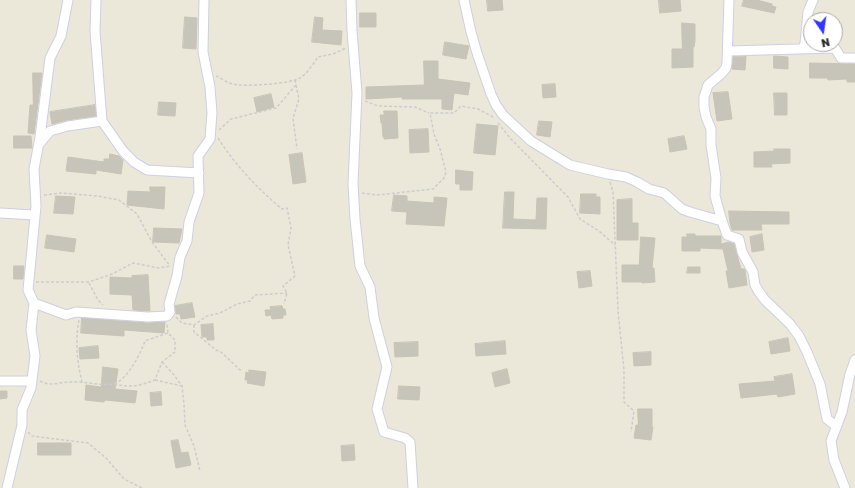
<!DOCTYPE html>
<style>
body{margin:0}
#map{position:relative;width:855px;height:488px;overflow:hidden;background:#ece8d9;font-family:"Golos Text",sans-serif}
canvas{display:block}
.north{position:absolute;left:803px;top:12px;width:40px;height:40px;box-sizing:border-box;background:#fff;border:1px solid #a9a9a9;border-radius:50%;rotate:167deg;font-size:11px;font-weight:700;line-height:16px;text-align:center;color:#292929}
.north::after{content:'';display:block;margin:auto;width:14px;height:18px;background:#3435ff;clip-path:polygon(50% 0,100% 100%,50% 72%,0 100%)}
</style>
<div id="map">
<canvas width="855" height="488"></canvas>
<div class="north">N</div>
</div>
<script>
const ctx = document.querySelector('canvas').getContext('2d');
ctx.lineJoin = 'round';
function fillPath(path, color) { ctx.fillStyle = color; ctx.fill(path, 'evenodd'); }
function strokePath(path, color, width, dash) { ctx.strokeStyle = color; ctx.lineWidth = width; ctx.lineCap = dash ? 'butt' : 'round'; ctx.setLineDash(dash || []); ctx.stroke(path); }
const building = new Path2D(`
 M487,0H502L503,10L488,11Z
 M659,0H680L681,11L660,13Z
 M744,0H757L772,4V6L776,7L774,13L742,6Z
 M360,13H376V27H360Z
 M185,17L197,18L196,49L183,48Z
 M315,17L323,18L322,30L342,31L341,45L312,42Z
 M682,23L695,24V41L694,47H693V67L672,68V49H682Z
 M445,42L469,46L466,59L443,55Z
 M746,56L745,70L732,69L733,57Z
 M774,56L788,57V69L774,68Z
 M424,61H438V79L470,83L468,95L454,93L452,110L442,109V99H402V97L366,99V87L424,85Z
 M810,63L855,64V82H847V79L828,80V78H810Z
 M33,73H42L34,134L28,133L30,105H33Z
 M555,84L556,97L543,98L542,85Z
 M728,92L732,119L717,121L713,93Z
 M774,93H787V115H775Z
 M271,94L274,107L257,112L254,98Z
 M159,102L176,103L175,116L158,115Z
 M95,105L96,116L67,120L52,124L50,112Z
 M384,111H397L398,138L384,139V137H383L382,123H381L380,115H384Z
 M539,121L552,122L550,137L537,135Z
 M477,124L498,126L495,155L474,153Z
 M428,129L429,152L410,153L409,130Z
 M14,136H31L32,148H14Z
 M684,136L687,149L670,152L668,139Z
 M774,149H790V163L771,164L772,167H754V152L774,151Z
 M302,153L306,182L293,184L289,155Z
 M110,154L119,156L123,160L121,174L96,170V174L66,171L68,157L104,162V159H109Z
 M456,170L473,172L472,190H460V184H456Z
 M150,187H165L164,209L127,205L128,191L150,192Z
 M505,192H514L513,219L536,220L537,198H547L546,229L503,228Z
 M581,194H596V197H600V214L580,213Z
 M394,195L407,196V201L434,203V197L447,198L444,226L406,224L407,212L392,211Z
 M56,196L75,197L73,214L54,213Z
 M632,199V223H638V240H617V200Z
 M729,211L789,212V224H761L762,230H732L730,223Z
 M154,228L182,229L179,243L153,242Z
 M687,234H695V236H721V244L729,242L734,244L741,269H744L745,270L747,285L729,288L726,271H728L723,249L700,248V251H682V237H687Z
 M762,234L764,250L752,252L750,237Z
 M47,235L76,239L74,252L45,248Z
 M641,237L655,238L652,268H654L655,282L642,283V282H622V265H639Z
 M14,266H24L23,279H14Z
 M688,267H700V273H687Z
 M590,271L592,286L579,288L577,272Z
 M148,275L150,311L133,310L132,295L110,294V277L132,278V276Z
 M192,303L195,317L181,319L180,314H176L175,306Z
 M282,306L283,309H285L286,315H283V318L272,319L271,315L266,316L265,310H271L270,307Z
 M82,318L148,323L165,322L164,333L124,330V336L81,333Z
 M213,324L214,340H207V337H202L201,325Z
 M788,338L790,351L771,354L769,342Z
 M505,341L506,354L476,356L475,344Z
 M418,342V356L395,357L394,343Z
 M98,346L99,358L80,359L79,348Z
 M651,352V365L634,366L633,353Z
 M103,367L118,369L115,389L137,391L135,403L105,400L104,402L85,400L86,385L101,387Z
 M507,369L510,383L495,387L492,373Z
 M249,370L266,372L264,386L247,383L248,380H245L246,372L249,373Z
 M792,374L795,394L778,397L777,394L741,398L739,384L775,381L774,377Z
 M399,386L420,387L419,400L398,399Z
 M0,391H7V398L0,399Z
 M161,392L162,405L151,406L150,393Z
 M638,409H652V427H653L651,440L634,438L636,425H638Z
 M178,440L181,453L188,452L191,465L176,468L171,441Z
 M38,443H71V455H38Z
 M354,445L355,460L342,461L341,446Z`);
const path = new Path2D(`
 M216,76C221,78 227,83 233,84C242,87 291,84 300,78C307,74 313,64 318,57L333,54L346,48
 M295,80L299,99L293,118L297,149
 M365,101L378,106L415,107L429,113
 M498,123L510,138L568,197L580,219L599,231L615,245
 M219,130L231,119L276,108L296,85
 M218,138C236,166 257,188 282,209L287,208L291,228L288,245L295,276L283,286L287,293L284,304
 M610,182L613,192L618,311L624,370V402L634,411L631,432
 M362,193L377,195L433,189L444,178L446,172L440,149L434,134L430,113H454L461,106L478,109L495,118
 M44,195L62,193L97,196L119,200L137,214L152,242L170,266
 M36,282H89L112,274L133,263L159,268L170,266
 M89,283L98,300L103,305
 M176,317L182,323L194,325L207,316L220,313L237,304L250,301L255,295L287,293
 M79,320C75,341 77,362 82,382
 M194,325V332L216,350L221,352L240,370H243
 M162,362L174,375L182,386L184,404L185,425L194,446L200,471
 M155,380L182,386
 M40,381C50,387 59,382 70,382C84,381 99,386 113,384C126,382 141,353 145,341L168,333
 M114,384C131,388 139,386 155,380L162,362L175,352V340L168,333L167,324
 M28,432L32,436L88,443L106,458L124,479L142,488`);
const minor = new Path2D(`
 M96,0L95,31L102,121L123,151L134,162L147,170L199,173
 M351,0L352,31L357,93L353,184L355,219L360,266L370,287L374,318L387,367L377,409L384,432L405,438L410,442L413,488
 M464,0L471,32L477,53L491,94L496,105L503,115L531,141L570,165L608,174L626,177L637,182L649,189L664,193L682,209L690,212L722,221L727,235L739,239L742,252L753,272L755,285L759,292L765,300L790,324L799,336L807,352L820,384L827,419L836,426
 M803,49L805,43L808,12L813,0
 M728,51L835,48L841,58H855
 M40,143L50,131L68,126L102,121
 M0,213L34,215
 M722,221L715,196L716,178L711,145V129L706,117L704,107V97L708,85L721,74L726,68L727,63L729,0
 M34,303L66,315L76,312L148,317L167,316L170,312L169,304L177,276L180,257L187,241L189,222L199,193L198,156L210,139L212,113L210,87L203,52L204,0
 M0,381H32
 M7,488L22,425V410L31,388L35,356L31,330L34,303L28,290L36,206L34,169L40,137L50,58L61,36L68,0
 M845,488L834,460L831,441L842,412L850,374L855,360`);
fillPath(building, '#c7c4b9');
strokePath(building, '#c8c4b3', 1);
strokePath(minor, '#cecfe3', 11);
strokePath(path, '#ccc', 1.5, [3, 2]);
strokePath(minor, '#fff', 9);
</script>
